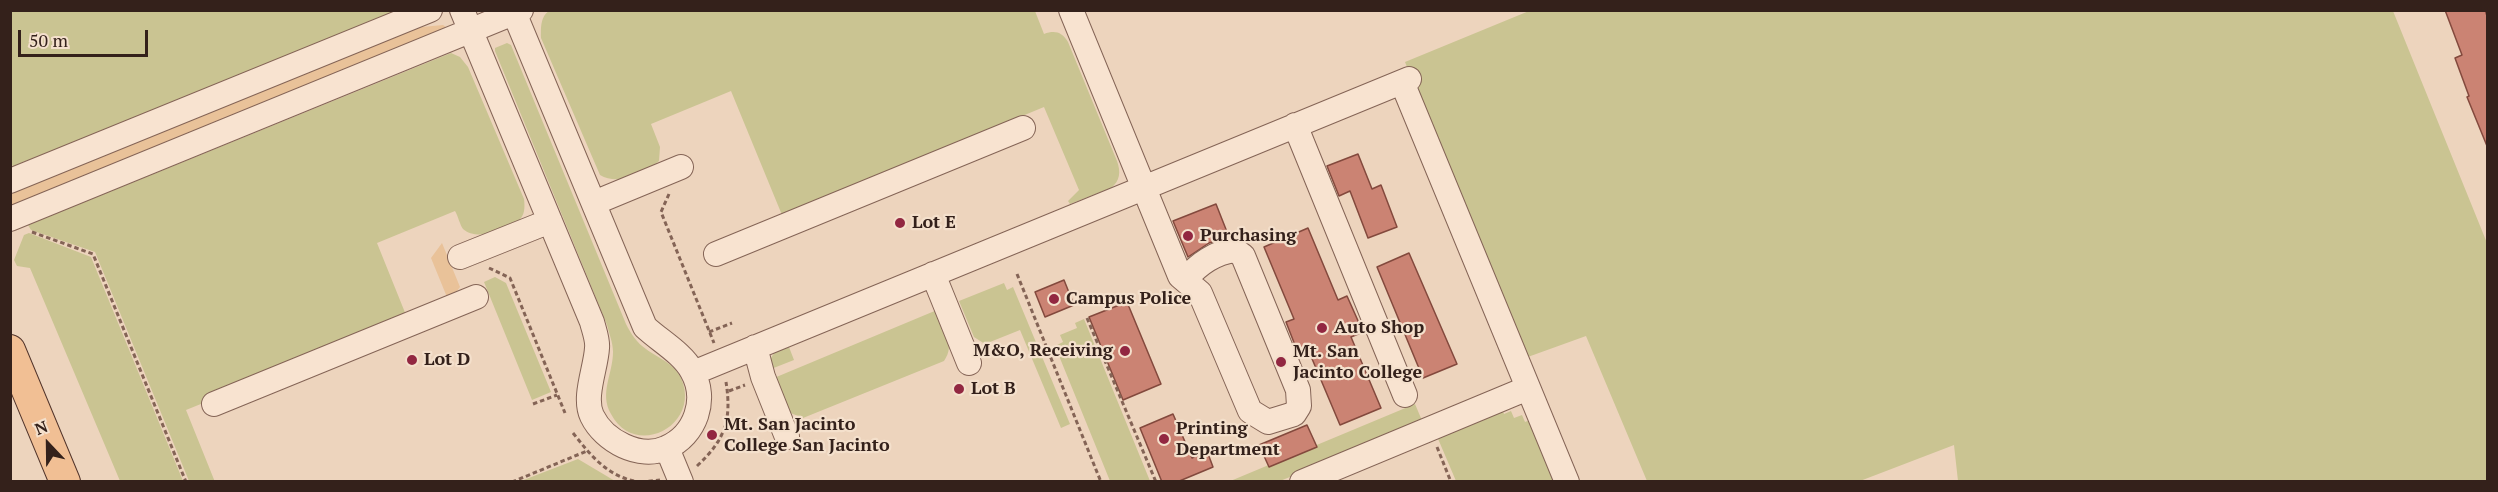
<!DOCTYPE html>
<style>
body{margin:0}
#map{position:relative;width:2498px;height:492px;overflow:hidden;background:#edd4bd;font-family:"PT Serif",serif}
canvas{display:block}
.frame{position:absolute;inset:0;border:12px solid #34211b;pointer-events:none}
.north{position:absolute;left:18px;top:414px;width:60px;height:60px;-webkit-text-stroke:4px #f4e0cc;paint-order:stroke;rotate:338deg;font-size:16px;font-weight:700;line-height:24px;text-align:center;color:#34211b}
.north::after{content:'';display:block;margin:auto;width:21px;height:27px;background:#34211b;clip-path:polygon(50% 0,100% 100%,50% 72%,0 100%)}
.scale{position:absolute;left:18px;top:30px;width:130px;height:27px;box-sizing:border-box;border:3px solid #34211b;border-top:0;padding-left:8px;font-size:18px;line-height:21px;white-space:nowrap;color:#34211b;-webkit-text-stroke:4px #f4e0cc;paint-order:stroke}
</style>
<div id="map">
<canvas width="2498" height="492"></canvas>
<div class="frame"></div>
<div class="north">N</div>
<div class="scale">50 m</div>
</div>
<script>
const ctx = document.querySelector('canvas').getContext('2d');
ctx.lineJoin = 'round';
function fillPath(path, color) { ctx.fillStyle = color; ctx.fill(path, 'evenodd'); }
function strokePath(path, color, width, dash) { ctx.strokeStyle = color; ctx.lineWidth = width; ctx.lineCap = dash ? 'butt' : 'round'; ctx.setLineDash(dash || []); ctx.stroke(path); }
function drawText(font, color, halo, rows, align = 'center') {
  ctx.font = font + ' "PT Serif",serif'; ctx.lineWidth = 4.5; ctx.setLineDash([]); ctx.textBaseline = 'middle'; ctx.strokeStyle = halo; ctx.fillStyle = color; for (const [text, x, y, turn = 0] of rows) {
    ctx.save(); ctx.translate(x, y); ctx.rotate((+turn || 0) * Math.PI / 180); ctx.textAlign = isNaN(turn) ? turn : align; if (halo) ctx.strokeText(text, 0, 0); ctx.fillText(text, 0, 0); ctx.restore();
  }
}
const green = new Path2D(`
 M11,10H396V11L14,166L10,165Z
 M551,10L1035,11L1044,34C1055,30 1062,32 1068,42L1117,161C1121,172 1120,181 1111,188L1070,204L1068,201L1079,190L1044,107L782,215L731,91L651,124L660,147L659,161C644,174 618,186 600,175L541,38C541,28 540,15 551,10Z
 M1529,11H2393L2487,243V481H1958L1954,445L1860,481H1647L1586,336L1525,358L1405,62Z
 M507,43L511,45L626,324C631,334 637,343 646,349C658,358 674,363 681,378C702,425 635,460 611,414C599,393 613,374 613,352C613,343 609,333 607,325L495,51V48Z
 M451,53L460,57L468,67L524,199C525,207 525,216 518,221C506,231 476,241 463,229C460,225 458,216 455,211L377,243L408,320L186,410L215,482L189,481L95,252L31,230L28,225Z
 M29,233L91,257L183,481H120L30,268L17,266L14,260L24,235Z
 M495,277L506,283L551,392L532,400L484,282Z
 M1004,283L1007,290L1013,287L1070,424L1061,428L1020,330L985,344L974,337L959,301Z
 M937,310C944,327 956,344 944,361L803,418L788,412L774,378Z
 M1084,319L1150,481H1110L1055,346L1063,342L1060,335L1077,328L1075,323Z
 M789,347L794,360L771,369C768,355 776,349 789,347Z
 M1415,404L1423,423L1280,481L1228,482Z
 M1501,407L1504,414L1511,411L1514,418L1522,415L1525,422L1532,419L1558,481H1456L1436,434Z
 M578,459L615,481H521Z`);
const sand = new Path2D(`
 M443,25L446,27V30L11,208L10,195L17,191L405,32L422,27Z
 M442,243L460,287L449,302L431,258Z`);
const building = new Path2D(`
 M2445,10H2485L2487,16V146L2467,97L2469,96L2455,58L2462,55Z
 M1358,154L1372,189L1381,185L1397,227L1368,238L1350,191L1339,196L1327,166Z
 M1216,204L1229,237L1209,243L1188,257L1173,221Z
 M1308,228L1338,300L1347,296L1363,332L1351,337L1381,408L1340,425L1310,354L1300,358L1286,322L1294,319L1264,247Z
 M1409,253L1457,364L1423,378L1377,267Z
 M1064,280L1074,305L1045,317L1035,292Z
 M1127,302L1161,384L1123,400L1089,317Z
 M1173,414L1192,458L1207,451L1213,467L1177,482H1162L1140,428Z
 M1307,425L1317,447L1269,467L1259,445Z`);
const path = new Path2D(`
 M669,194L661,212L714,343
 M32,232L93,254L186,482
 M489,268L510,278L565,413
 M1017,274L1101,482
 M1087,318L1156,482
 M709,332L732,323
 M729,391L745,385
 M533,404L557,395
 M573,433C592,457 608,477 639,482
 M1437,447L1451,482
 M697,466C725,440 732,420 726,382
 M512,482L587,451
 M641,482L660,480`);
const minor = new Path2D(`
 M462,10L592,322C594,330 598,340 597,348C596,368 583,397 592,416C604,441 640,460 666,448C696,435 708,399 692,371C682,353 660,341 645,327L513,10
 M1071,10L1180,276L1200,293L1250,411L1268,422L1294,414L1299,406L1298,390L1243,256L1235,250C1216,252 1198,264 1186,279
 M1402,82L1567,482
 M1295,125L1405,395
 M10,181L430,10
 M594,203L681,167
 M10,219L521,10
 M716,254L1023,128
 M460,257L550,221
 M933,274L969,363
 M755,347L763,377L787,437
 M693,373L1409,79
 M214,404L476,297
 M667,448L681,482
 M1302,482L1528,388`);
const major = new Path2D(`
 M10,350L65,482`);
const markers = [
 [900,223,6,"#922741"],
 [1188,236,6,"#922741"],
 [1054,299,6,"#922741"],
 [1322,328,6,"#922741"],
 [1125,351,6,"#922741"],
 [412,360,6,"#922741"],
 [1281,362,6,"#922741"],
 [959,389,6,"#922741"],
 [712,435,6,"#922741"],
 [1164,439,6,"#922741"]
];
const poiNames = [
 ["Lot E",912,223],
 ["Purchasing",1200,236],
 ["Campus Police",1066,299],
 ["Auto Shop",1334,328],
 ["M&O, Receiving",1113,351,"right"],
 ["Mt. San",1293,352],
 ["Jacinto College",1293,373],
 ["Lot D",424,360],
 ["Lot B",971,389],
 ["Mt. San Jacinto",724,425],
 ["College San Jacinto",724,446],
 ["Printing",1176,429],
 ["Department",1176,450]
];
fillPath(green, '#cac492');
fillPath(sand, '#e9c299');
fillPath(building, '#cb8373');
strokePath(building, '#83493d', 1.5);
strokePath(minor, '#846456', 26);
strokePath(major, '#52342b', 32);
strokePath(path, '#846456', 3, [4.5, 3]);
strokePath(minor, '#f8e3d0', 24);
strokePath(major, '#f1bf94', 30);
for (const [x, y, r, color] of markers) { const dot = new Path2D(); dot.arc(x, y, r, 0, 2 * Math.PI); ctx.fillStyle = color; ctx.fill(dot); strokePath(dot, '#f4e0cc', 2); }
drawText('bold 18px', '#34211b', '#f4e0cc', poiNames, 'left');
</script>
